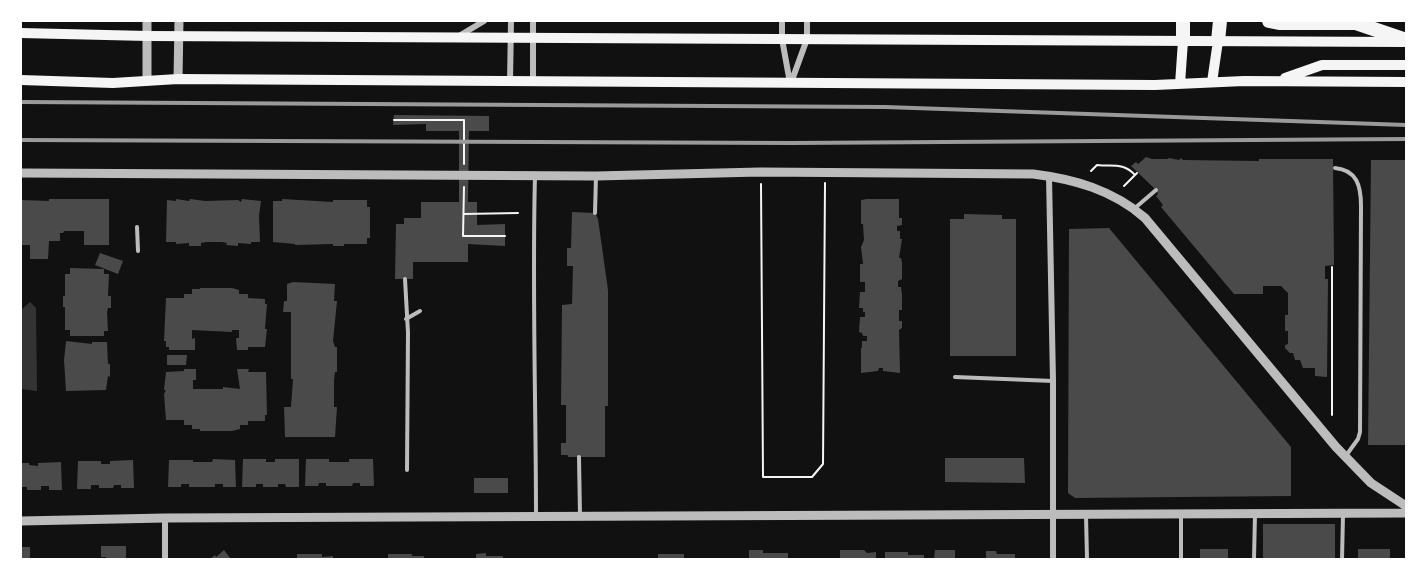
<!DOCTYPE html>
<style>
body{margin:0}
#map{position:relative;width:1427px;height:580px;overflow:hidden;background:#111;font-family:"IBM Plex Sans",sans-serif}
canvas{display:block}
.frame{position:absolute;inset:0;border:22px solid #fff;pointer-events:none}
</style>
<div id="map">
<canvas width="1427" height="580"></canvas>
<div class="frame"></div>
</div>
<script>
const ctx = document.querySelector('canvas').getContext('2d');
ctx.lineJoin = 'round';
function fillPath(path, color) { ctx.fillStyle = color; ctx.fill(path, 'evenodd'); }
function strokePath(path, color, width, dash) { ctx.strokeStyle = color; ctx.lineWidth = width; ctx.lineCap = dash ? 'butt' : 'round'; ctx.setLineDash(dash || []); ctx.stroke(path); }
const water = new Path2D(`
 M30,302L36,308L37,391L21,389V310Z`);
const building = new Path2D(`
 M394,115L489,116V131H469L468,202H477V225L505,224V246L468,244V262H413V279H395L396,224H404V218H421V202H459V131H426V124L393,125Z
 M1146,157L1152,159H1167L1169,158L1179,160L1181,158L1183,160L1259,161V159H1333L1334,265L1325,266V279H1328L1327,377L1315,376V368H1303L1300,360H1295L1293,353H1290L1285,348V345L1288,344V331H1285V315H1288V293L1281,286H1263V294H1234L1161,207L1163,205L1156,196L1158,194L1156,190L1131,166L1136,162L1138,164Z
 M1371,160H1406V445H1368Z
 M49,199H109V245H84V231H64L63,233H60V241H49L48,259H30V245H21V200L49,201Z
 M176,199L189,201L190,199L205,201L238,200L241,202L242,199L261,201L259,216L260,242H251V244L238,243V246L226,245L227,243L222,242H206L201,243V246H189V243L176,244V242H166L167,200L176,201Z
 M282,199L333,202V200H367V207H370V238H367V244H344V246H333V244L295,245V244L273,242V201H282Z
 M867,199H899V218H902V225L897,226V231H900V239H902L899,258H901L902,263V279L898,281V287H901L902,294V310H899V321H902V328L899,330L900,373L883,371V368H879L878,371L861,373V348H862V341H867V336H863L862,333L859,332L860,317H865V312H863V308H859L860,292H865V282H860V264H863L861,247L864,240L863,224H861V200Z
 M572,212L595,213L598,219L608,290V406H605V457H568V455H561V443H566V405H561L562,305L572,304L573,266H567V248H571Z
 M964,214L1002,215V219H1016V356H950V219H964Z
 M1109,228L1291,447V496L1075,498L1068,493L1069,229Z
 M100,253L123,261L118,274L95,265Z
 M70,268L104,269V274H109L108,296H111V308H108L107,312L108,331H104V336H70V330H65V307H63V296H65V274H70Z
 M293,282L335,284L334,301H337L333,341L335,347H337V372H335L334,380V407H337L335,437H285L284,407H291L293,379H291V312H283L284,301H287V284Z
 M200,288H232L239,290V294H248V298L265,299V304H267L265,329H267L265,347H248V350H237L236,338H239V330H232V332L192,330V339L195,338V350H169V347H166V341H164L166,298H184V294H192V289H200Z
 M66,341L92,344V342H107L108,364H110V377L108,376L106,390L66,391L64,360Z
 M167,355H187L186,365H167Z
 M184,369H196V380H193V389H223V387L240,389L237,369H249L248,372H266L267,415H265V421H248V425H240V429L232,431H200V429H192V425H184V420H166L164,394L166,390H164L166,372L184,371Z
 M945,458H1024L1025,483L945,482Z
 M213,459L235,460L236,487H223V484H215V487H189V484H181V487H168L169,460H193V462H212Z
 M243,459H266V462H275V459H299V487H286L285,484H278V487H263V484H256V487H242Z
 M306,459H329V462H349V459H373L374,486H360V483H353L352,486H326V483H319L318,486H305Z
 M133,460L134,488H121V485H114L113,488H99V485H91V489H77L78,461H101V464H110V461Z
 M61,462L62,490H49V486H41V490H27V487H21V463H29V465L38,466V463Z
 M474,478H508V493H474Z
 M1263,524H1335V559H1263Z
 M101,546H126V559H106V557H101Z
 M21,547H30V559H21Z
 M1200,549H1228V559H1200Z
 M1358,549H1390V559H1358Z
 M224,550L231,559H210L215,555L216,557Z
 M749,550H763V553H788V559H749Z
 M840,550H864L867,553L876,552V559H840Z
 M935,550H955V559H934Z
 M986,551H996L997,554H1015V559H986Z
 M885,552H908V555H924V559H885Z
 M486,553V556H503V559H476V554Z
 M297,554H322V557L333,556V559H297Z
 M388,554H412V556H424V559H388Z
 M658,554H684V559H658Z`);
const path = new Path2D(`
 M394,120H464V164
 M1091,171L1097,165C1112,167 1123,162 1135,175
 M761,184L763,477H812L823,464L825,183
 M1124,186L1137,173
 M464,187L463,236H505
 M464,214L518,213
 M1332,415V267`);
const service = new Path2D(`
 M1335,168C1357,170 1361,186 1361,206L1360,432L1358,439L1345,457
 M535,176C532,290 536,403 536,517
 M1135,208L1156,190
 M595,213L596,176
 M137,227L138,251
 M405,279L408,333L407,470
 M406,319L420,311
 M955,377L1053,381
 M579,457L580,516
 M1086,515L1087,559
 M1181,515V559
 M1254,559L1255,514
 M1342,559L1343,515`);
const minor = new Path2D(`
 M782,21V39L790,83
 M459,36L484,21
 M510,82L511,21
 M533,82V21
 M791,83L807,39V21
 M1049,176L1053,381V559
 M165,518V559`);
const tertiary = new Path2D(`
 M178,79L179,21
 M147,81V21
 M21,173L596,176L760,172L1033,174C1074,179 1113,190 1145,218L1336,447L1371,483L1406,506
 M21,521L165,518L1406,513`);
const primary = new Path2D(`
 M21,33L148,36L1403,42
 M1285,78L1322,65H1406
 M21,80L113,83L178,79L1155,85L1244,81L1406,82
 M1212,82L1218,41
 M1180,84L1183,41`);
const motorway = new Path2D(`
 M1269,21L1279,23H1356L1406,40
 M1183,41V21
 M1218,41L1220,21`);
const rail = new Path2D(`
 M21,102L885,107L1406,125
 M21,140L792,143L1406,139`);
fillPath(water, '#333');
fillPath(building, '#4a4a4a');
strokePath(path, '#f5f5f5', 2);
strokePath(service, '#bcbcbc', 4);
strokePath(minor, '#bcbcbc', 6);
strokePath(tertiary, '#bcbcbc', 9);
strokePath(primary, '#f5f5f5', 10);
strokePath(motorway, '#f5f5f5', 14);
strokePath(rail, '#9a9a9a', 4);
</script>
